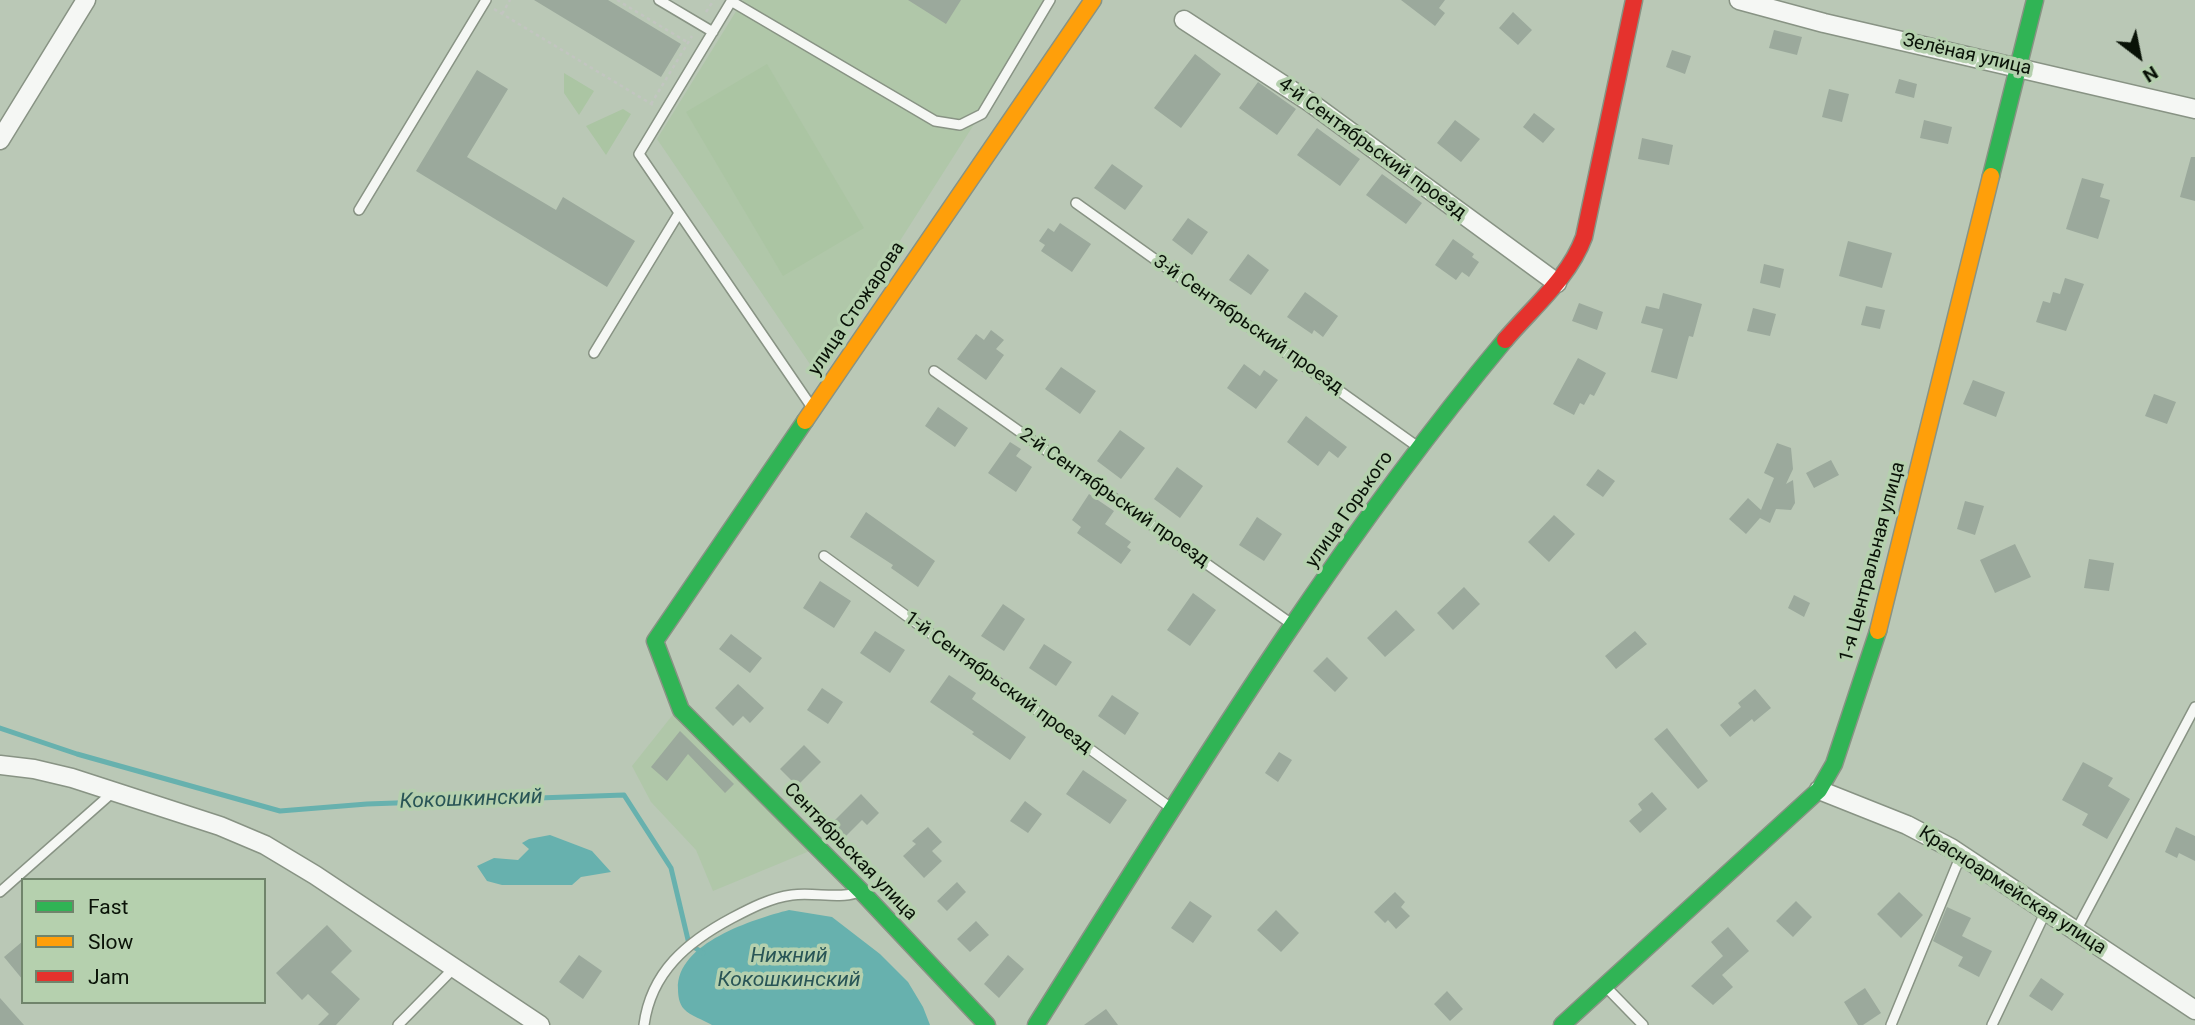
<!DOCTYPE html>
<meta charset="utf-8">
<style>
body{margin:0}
#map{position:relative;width:2195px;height:1025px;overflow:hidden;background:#bac8b6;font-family:Roboto,sans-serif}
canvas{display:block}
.legend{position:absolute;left:21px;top:878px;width:245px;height:126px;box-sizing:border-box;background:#b5d0ae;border:2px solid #70846b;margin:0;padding:9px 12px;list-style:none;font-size:21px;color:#091207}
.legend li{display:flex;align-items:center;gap:14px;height:35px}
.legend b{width:35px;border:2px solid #70846b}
.north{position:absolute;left:2104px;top:21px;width:70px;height:70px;-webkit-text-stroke:5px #b5d0ae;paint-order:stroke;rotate:148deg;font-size:19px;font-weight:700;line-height:28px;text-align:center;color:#091207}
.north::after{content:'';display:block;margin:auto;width:24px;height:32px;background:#091207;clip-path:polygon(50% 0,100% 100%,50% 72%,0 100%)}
</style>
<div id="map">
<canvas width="2195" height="1025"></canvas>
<ul class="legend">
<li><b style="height:9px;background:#30b455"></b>Fast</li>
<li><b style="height:9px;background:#ff9f0a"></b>Slow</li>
<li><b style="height:9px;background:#e5322d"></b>Jam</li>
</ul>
<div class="north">N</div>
</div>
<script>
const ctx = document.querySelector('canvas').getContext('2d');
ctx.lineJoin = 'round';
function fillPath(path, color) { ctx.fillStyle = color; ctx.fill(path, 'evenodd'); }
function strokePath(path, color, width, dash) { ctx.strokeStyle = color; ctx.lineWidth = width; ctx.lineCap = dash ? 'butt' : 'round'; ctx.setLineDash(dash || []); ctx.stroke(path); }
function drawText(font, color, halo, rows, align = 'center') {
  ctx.font = font + ' Roboto,sans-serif'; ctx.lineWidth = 7; ctx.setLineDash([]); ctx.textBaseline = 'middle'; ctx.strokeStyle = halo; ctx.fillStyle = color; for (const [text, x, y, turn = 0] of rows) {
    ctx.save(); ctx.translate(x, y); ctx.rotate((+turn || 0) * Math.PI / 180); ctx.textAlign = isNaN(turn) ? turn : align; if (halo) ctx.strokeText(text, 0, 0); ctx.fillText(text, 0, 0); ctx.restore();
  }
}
const built = new Path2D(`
 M743,0H1053L816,373L657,139Z
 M675,712L812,850L713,891L696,850L651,802L632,766Z`);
const green = new Path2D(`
 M767,64L864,228L783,276L686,112Z
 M564,73L594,91L579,115L564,93Z
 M623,109L631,114L606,155L586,126Z`);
const water = new Path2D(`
 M550,835L592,851L611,872L581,877L572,885H502L487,881L477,866L494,858L518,860L529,849L522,843L529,839Z
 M789,910L832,917L880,954L908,982L923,1007L930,1025H712C704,1020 690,1016 684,1009C679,1004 678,995 678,989C676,943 754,919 789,910Z`);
const stream = new Path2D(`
 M0,728L77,754L280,811L367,804L624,795L671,868L689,944L703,953`);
const building = new Path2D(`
 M534,0H608L681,44L661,77Z
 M908,0H961L946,24Z
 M1401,0H1445L1439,8L1445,13L1435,26Z
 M1513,12L1532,30L1518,45L1499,28Z
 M1774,30L1802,37L1797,55L1769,48Z
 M1672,50L1691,56L1685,74L1666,67Z
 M1195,54L1221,74L1181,128L1154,108Z
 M477,70L508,89L467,157L556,210L563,197L635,241L607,287L416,171Z
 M1899,79L1917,84L1914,98L1895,93Z
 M1258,82L1296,109L1277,135L1239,108Z
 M1829,89L1849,94L1842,122L1822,117Z
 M1534,113L1555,129L1543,143L1523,127Z
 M1455,120L1480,139L1461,162L1437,143Z
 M1924,120L1952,127L1948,144L1920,138Z
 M1317,128L1360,159L1340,186L1297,155Z
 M1642,138L1673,145L1669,165L1638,159Z
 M2191,157H2195V201L2180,197Z
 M1112,164L1143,186L1125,210L1094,188Z
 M1382,174L1422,203L1406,224L1366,195Z
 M2082,178L2104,184L2100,197L2110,200L2098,239L2066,229Z
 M1188,218L1208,232L1192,255L1172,240Z
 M1060,223L1091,244L1072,272L1041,251L1045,245L1039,241L1048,228L1054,232Z
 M1453,239L1474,254L1472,257L1479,262L1469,277L1462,272L1456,280L1435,265Z
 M1848,241L1892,253L1882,288L1839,276Z
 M1248,254L1269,270L1251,295L1229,280Z
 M1764,264L1784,269L1780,288L1760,283Z
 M2065,278L2084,284L2066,331L2036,322L2043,301L2050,303L2053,292L2060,294Z
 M1305,292L1338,316L1323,337L1314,330L1312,334L1287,317Z
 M1663,293L1702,304L1693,337L1689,336L1677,379L1651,372L1663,329L1641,323L1646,306L1659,309Z
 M1579,303L1603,312L1597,330L1572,321Z
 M1866,306L1885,310L1880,329L1861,325Z
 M1753,308L1776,314L1770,336L1747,331Z
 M991,330L1004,340L996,349L1004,355L986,380L957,359L976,334L984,340Z
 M1578,358L1606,373L1594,396L1590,394L1584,405L1580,403L1574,415L1553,404Z
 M1244,364L1260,376L1264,370L1278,380L1256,409L1227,388Z
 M1061,367L1096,391L1080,414L1045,389Z
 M1973,380L2005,392L1996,417L1963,404Z
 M2154,394L2176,402L2167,424L2145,416Z
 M938,407L968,428L955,447L925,426Z
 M1306,416L1347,447L1338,458L1329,451L1318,466L1287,442Z
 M1120,430L1145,448L1121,479L1097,461Z
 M1010,442L1021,449L1016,456L1032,467L1016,492L988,473Z
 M1777,443L1791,448L1793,469L1786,484L1793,480L1795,503L1791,510L1776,509L1770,523L1760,518L1746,534L1729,519L1748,498L1761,510L1774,478L1764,473Z
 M1831,460L1839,475L1814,488L1806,473Z
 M1177,467L1203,486L1180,518L1154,499Z
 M1598,469L1615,481L1603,497L1586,485Z
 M1089,494L1114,511L1105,524L1131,542L1127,547L1131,550L1121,564L1077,533L1081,527L1072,520Z
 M1965,501L1984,506L1975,535L1957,529Z
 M866,512L935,561L918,587L891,568L893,565L850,537Z
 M1554,515L1575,534L1549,562L1528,542Z
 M1257,517L1282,534L1264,561L1239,545Z
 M2015,544L2031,577L1995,593L1980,560Z
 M2089,559L2114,563L2109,591L2084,588Z
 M820,581L851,601L834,628L803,608Z
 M1464,587L1480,604L1453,630L1437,613Z
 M1193,593L1216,610L1190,646L1167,630Z
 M1794,595L1810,603L1804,617L1788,608Z
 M1003,604L1025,619L1004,651L981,636Z
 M1396,610L1415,630L1385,657L1367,638Z
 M875,631L905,650L890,673L860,653Z
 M1635,631L1647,644L1616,669L1605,656Z
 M731,634L762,658L750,673L719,649Z
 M1044,644L1072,662L1056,686L1029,668Z
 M1327,657L1348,678L1335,692L1313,671Z
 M949,675L976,693L972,699L1026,737L1010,760L972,734L974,732L930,702Z
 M738,684L764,708L750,723L743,716L733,726L715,708Z
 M822,688L843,702L828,724L807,710Z
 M1755,689L1771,708L1754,722L1752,719L1730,737L1720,725L1741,707L1738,703Z
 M1112,695L1139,713L1125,735L1098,716Z
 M1667,728L1708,781L1698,789L1654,739Z
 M680,731L734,784L725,793L688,754L667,781L651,767Z
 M804,745L821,762L797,786L780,769Z
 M1279,752L1292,760L1278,782L1265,773Z
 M2083,762L2113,778L2108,786L2130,799L2107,839L2082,825L2088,814L2062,800Z
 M1083,770L1127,800L1110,824L1066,794Z
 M1652,792L1667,809L1640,833L1629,821L1642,810L1638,804Z
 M861,794L879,813L867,825L862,820L845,837L832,823Z
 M1025,801L1042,814L1028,833L1010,821Z
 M928,827L942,842L932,851L942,861L924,878L903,856L916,844L912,841Z
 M2176,827L2195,836V861L2179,853L2177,858L2165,852Z
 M957,882L966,892L947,911L937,901Z
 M1395,892L1405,902L1401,907L1410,916L1396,929L1388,920L1385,923L1374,912Z
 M1899,892L1923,915L1901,938L1877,914Z
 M1190,901L1212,916L1193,943L1171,928Z
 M1796,901L1812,917L1793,937L1776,921Z
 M1947,907L1971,918L1962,936L1992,951L1979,977L1958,966L1963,957L1933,941Z
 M1276,910L1299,933L1281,952L1257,930Z
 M976,921L989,935L970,952L957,939Z
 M327,925L352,951L331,972L360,999L336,1025H318L329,1014L308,994L302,1000L276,973Z
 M1728,927L1749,951L1722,975L1733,987L1713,1005L1691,986L1723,956L1711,942Z
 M23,941V980L4,957Z
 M579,955L602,971L583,999L559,982Z
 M1008,955L1024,969L999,998L984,984Z
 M2041,978L2064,994L2052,1011L2029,996Z
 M1865,988L1881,1013L1863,1025H1858L1844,1002Z
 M1447,991L1463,1009L1450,1021L1434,1004Z
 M0,998L24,1025H0Z
 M1106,1009L1118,1025H1084Z`);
const path = new Path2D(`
 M617,0L687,42
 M494,9L653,105
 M706,12L714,0
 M502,14L510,0
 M651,104L692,36`);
const lane = new Path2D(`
 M659,0L713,32
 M732,0L639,154L811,406
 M731,1L935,121L960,125L982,114L1050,0
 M1076,203L1418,447
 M359,210L486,0
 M594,353L679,213
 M934,371L1293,625
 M824,556L1171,808
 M0,892L112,793
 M2076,931L2195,707
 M1606,987L1643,1025
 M398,1025L453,969
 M644,1025C651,972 687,942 732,918C751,908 770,898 792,895C813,892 838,899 856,893
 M1891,1025L1961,855
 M1992,1025L2046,911`);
const street = new Path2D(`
 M1739,0L1824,23L2195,109
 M1184,20L1311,103L1557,283
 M0,140L86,0
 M0,765L34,769L72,778L220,826L265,845L315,875L540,1025
 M1819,790L1907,825L1951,848L2195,1010`);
const fast = new Path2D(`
 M1991,176L2035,0
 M805,421L655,641L681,710L860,890L987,1025
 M1036,1025C1183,792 1328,552 1505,340
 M1562,1025L1819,790L1834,764L1878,631`);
const slow = new Path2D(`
 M805,421L1093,0
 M1878,631L1991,176`);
const jam = new Path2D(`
 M1505,340C1533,307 1569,278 1584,237L1634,0`);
const streetNames = [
 ["Зелёная улица",1967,55,13],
 ["4-й Сентябрьский проезд",1372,149,36],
 ["улица Стожарова",857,309,-56],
 ["3-й Сентябрьский проезд",1248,325,35],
 ["2-й Сентябрьский проезд",1114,498,35],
 ["улица Горького",1350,510,-55],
 ["1-я Центральная улица",1873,562,-75],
 ["1-й Сентябрьский проезд",998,683,36],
 ["Сентябрьская улица",850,852,46],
 ["Красноармейская улица",2012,891,33]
];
const waterNames = [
 ["Кокошкинский",471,800,-2],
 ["Нижний",789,957],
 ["Кокошкинский",789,981]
];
fillPath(built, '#b0c7a9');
fillPath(green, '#abc5a3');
fillPath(water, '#67b1ae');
strokePath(stream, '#67b1ae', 5);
fillPath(building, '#9ba99c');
strokePath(lane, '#889384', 12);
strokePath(street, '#889384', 21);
strokePath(fast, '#889384', 19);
strokePath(slow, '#889384', 19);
strokePath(jam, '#889384', 19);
strokePath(path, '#c2c5c0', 2.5, [3.5, 3.5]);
strokePath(lane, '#f5f7f4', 9);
strokePath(street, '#f5f7f4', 18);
strokePath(fast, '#30b455', 16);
strokePath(slow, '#ff9f0a', 16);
strokePath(jam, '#e5322d', 16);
drawText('19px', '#091207', '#b5d0ae', streetNames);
drawText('italic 21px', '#295556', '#b5d0ae', waterNames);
</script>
